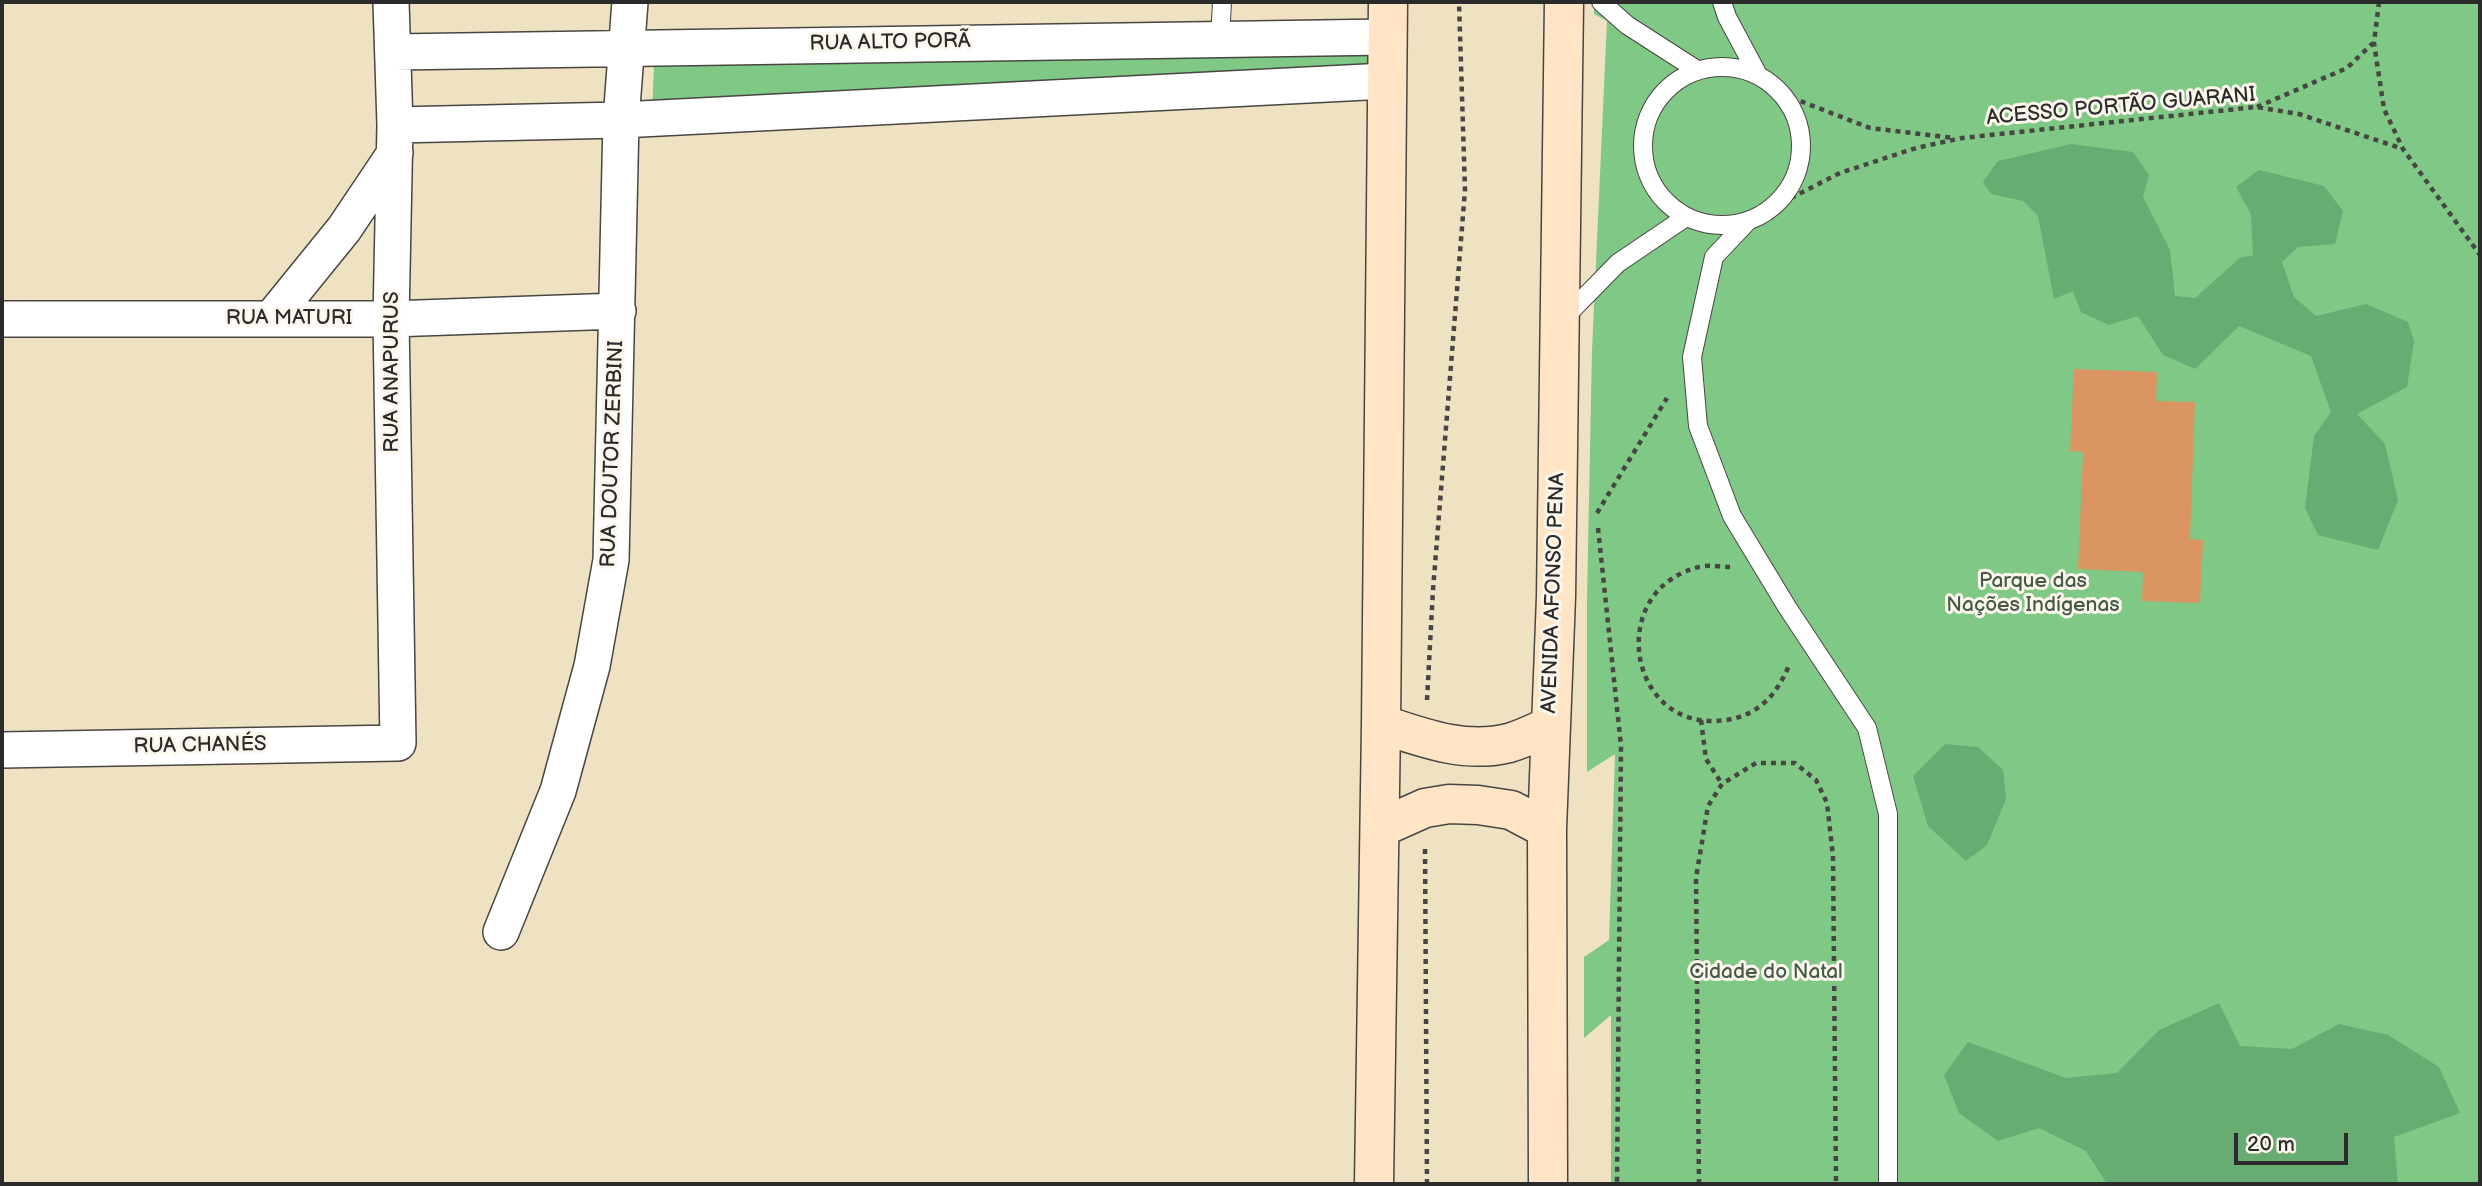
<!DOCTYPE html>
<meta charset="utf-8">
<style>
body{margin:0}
#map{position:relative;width:2482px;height:1186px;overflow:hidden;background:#eee2c3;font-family:"Balsamiq Sans",sans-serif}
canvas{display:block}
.frame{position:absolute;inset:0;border:4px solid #2b2b2b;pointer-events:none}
.scale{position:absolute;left:2234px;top:1133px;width:114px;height:32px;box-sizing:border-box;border:4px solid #2b2b2b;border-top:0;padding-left:9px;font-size:21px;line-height:24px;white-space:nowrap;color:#2b2b2b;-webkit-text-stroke:5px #fbf7ec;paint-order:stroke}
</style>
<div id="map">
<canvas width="2482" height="1186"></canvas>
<div class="frame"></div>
<div class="scale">20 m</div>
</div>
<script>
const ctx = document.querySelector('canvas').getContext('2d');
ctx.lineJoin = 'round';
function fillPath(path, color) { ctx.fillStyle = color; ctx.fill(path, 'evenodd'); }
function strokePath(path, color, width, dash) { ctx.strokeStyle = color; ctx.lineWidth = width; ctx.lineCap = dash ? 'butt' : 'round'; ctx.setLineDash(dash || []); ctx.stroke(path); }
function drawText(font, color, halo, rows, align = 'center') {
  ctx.font = font + ' "Balsamiq Sans",sans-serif'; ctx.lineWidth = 6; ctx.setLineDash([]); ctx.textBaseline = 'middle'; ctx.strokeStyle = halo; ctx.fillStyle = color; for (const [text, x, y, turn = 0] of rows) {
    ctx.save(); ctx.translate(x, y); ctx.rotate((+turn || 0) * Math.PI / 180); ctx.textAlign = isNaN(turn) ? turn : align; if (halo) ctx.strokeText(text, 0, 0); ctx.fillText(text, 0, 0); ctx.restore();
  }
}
const green = new Path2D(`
 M1594,2H2480V1184H1611V1015L1584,1038V957L1609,940L1615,754L1587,772V600L1592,350L1607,21L1594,14Z
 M1376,46L1377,75L652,112L654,67Z`);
const forest = new Path2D(`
 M2071,144L2133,152L2149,175L2143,197L2170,250L2175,296L2195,298L2241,257L2253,256L2251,214L2236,187L2259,170L2324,186L2343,211L2335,244L2298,247L2282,262L2294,297L2316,316L2366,304L2408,322L2414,341L2407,387L2357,414L2385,444L2398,500L2378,550L2318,535L2305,508L2314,436L2331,412L2311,356L2239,326L2195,369L2163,355L2138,316L2109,325L2081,312L2073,291L2054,299L2038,216L2023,201L1991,194L1983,182L1998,161Z
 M1945,744L1978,747L2003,770L2006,799L1987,845L1966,861L1928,826L1913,776Z
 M2219,1003L2240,1046L2292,1049L2339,1024L2388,1035L2439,1067L2460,1113L2394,1137L2398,1184H2107L2086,1151L2039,1128L1998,1141L1959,1113L1944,1075L1968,1042L2066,1078L2117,1073L2159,1030Z`);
const building = new Path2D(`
 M2074,369L2157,372L2156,401L2195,402L2190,539L2203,540L2200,603L2142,601L2143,572L2078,569L2083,452L2070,451Z`);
const path = new Path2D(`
 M2379,2L2374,43L2384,109L2403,149L2480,255
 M1782,94L1870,128L1954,138
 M2257,107L2347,68L2373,43
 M1773,207L1840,173L1916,148L1962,138L2256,107L2299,114L2403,149
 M1597,513L1667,398
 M1598,528L1621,746L1617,1184
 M1730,567C1722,567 1712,565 1704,566C1603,585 1626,735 1726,720C1760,715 1778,693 1790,663
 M1427,700L1433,590L1465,190L1459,2
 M1701,720L1706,759L1722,784
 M1425,849L1427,1184
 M1699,1184L1696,878L1708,806L1722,784L1756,763H1795L1816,780L1827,803L1833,856L1836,1184`);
const service = new Path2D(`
 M1601,2L1627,25L1697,70
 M1722,2L1727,17L1758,75
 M1220,39L1222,2
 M1643 146a79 79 0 1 1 158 0a79 79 0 1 1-158 0Z
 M1747,222L1714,257L1692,357L1698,426L1732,516L1787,607L1867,728L1888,814V1184
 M1562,320L1618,263L1686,217`);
const minor = new Path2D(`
 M394,52L1387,37
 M395,125L621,120L1386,81
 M2,319H391L618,311
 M271,319L344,229L395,153
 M2,750L398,743L391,319L395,125L391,2
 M501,932L558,791L592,666L611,560L621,120L630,2`);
const secondary = new Path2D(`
 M1381,724C1423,738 1465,754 1509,743C1523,739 1537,732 1550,726
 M1380,828L1425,808L1449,804L1478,805L1511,810L1547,829
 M1374,1184L1381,724L1388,2
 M1548,1184L1547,829L1556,597L1564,2`);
const streetNames = [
 ["RUA ALTO PORÃ",890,43,-1],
 ["ACESSO PORTÃO GUARANI",2121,107,-5],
 ["RUA MATURI",289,319],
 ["RUA ANAPURUS",393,372,-90],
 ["RUA DOUTOR ZERBINI",613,454,-88],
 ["AVENIDA AFONSO PENA",1554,593,-88],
 ["RUA CHANÉS",200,746,-1]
];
const parkNames = [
 ["Parque das",2033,582],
 ["Nações Indígenas",2033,606],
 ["Cidade do Natal",1766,973]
];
fillPath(green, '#7fc885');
fillPath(forest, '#67ac72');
fillPath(building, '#da9563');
strokePath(service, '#484642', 20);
strokePath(minor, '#484642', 38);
strokePath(secondary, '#484642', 41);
strokePath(path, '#484642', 4.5, [5, 5]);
strokePath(service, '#fff', 18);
strokePath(minor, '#fff', 35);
strokePath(secondary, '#ffe4c6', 38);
drawText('21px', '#2b2b2b', '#fbf7ec', streetNames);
drawText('21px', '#445a46', '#fbf7ec', parkNames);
</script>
